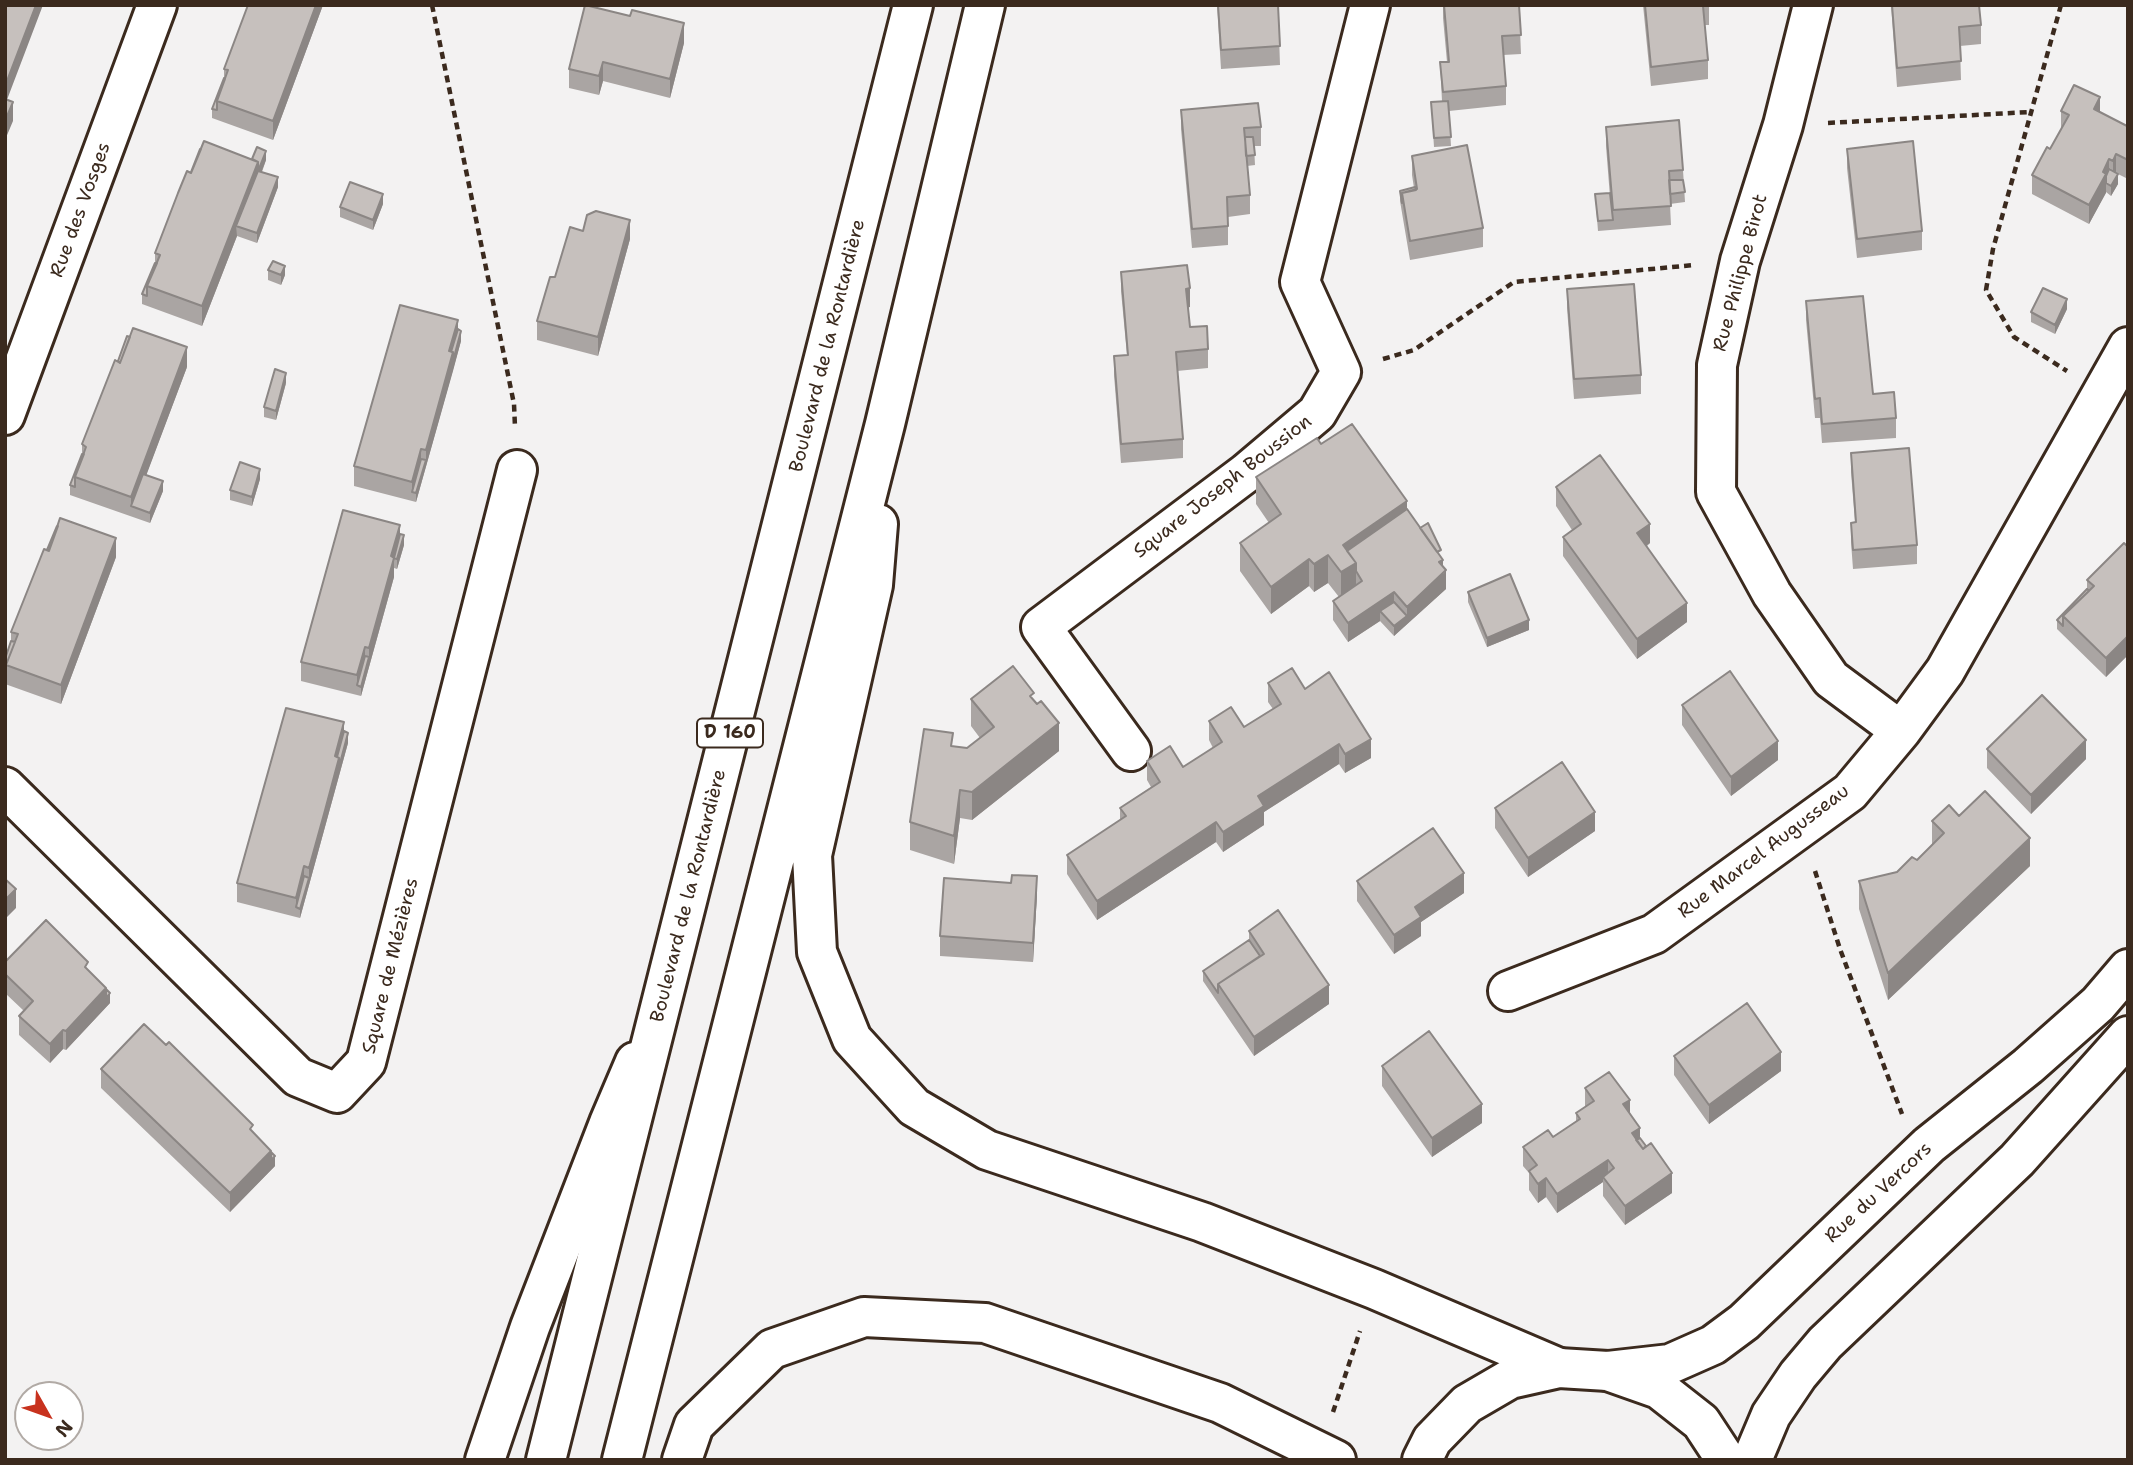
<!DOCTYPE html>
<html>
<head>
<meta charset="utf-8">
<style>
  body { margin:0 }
  #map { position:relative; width:2133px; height:1465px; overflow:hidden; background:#f3f2f2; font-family:"Shantell Sans",sans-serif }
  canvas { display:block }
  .frame { position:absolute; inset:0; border:7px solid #3b2a1e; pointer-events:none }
  .north { position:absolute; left:14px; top:1381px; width:70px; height:70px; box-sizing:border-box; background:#fff; border:2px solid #b1aaa5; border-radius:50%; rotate:130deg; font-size:19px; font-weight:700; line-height:28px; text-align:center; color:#3b2a1e }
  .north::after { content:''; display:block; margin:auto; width:24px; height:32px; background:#c8321e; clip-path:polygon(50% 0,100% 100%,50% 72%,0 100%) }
</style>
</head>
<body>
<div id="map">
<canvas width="2133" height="1465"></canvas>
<div class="frame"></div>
<div class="north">N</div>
</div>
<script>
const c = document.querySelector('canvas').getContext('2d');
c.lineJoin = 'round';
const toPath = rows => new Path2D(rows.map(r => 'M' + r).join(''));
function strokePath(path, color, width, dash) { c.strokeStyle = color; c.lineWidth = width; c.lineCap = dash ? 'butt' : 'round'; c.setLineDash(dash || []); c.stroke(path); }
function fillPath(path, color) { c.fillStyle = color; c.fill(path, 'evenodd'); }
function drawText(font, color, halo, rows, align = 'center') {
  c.font = font + ' "Shantell Sans",sans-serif'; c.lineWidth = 5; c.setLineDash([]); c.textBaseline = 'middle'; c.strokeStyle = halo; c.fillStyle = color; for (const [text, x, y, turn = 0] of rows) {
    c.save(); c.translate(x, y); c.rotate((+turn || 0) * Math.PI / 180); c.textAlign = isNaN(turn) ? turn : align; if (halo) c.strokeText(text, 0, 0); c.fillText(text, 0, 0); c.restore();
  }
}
const minor = toPath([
  [1813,5,1783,125,1740,261,1717,365,1716,492,1772,594,1831,679,1901,731],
  [1131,751,1041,627,1246,473,1317,413,1341,372,1300,282,1370,5],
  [5,787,298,1077,337,1093,366,1062,517,470],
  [1508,991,1654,934,1850,792,1901,731,1945,671,2128,347],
  [1608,1371,1670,1364,1713,1345,1744,1322,1929,1145,2028,1066,2098,1004,2128,969],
  [1752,1460,1771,1415,1798,1375,1825,1343,2017,1160,2128,1036]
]);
const tertiary = toPath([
  [5,415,157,5],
  [485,1460,530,1327,609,1123,635,1062],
  [1422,1460,1432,1440,1467,1404,1510,1379,1559,1368,1608,1371,1659,1389,1701,1422,1726,1460]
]);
const primary = toPath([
  [878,524,873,585,812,855,817,952,852,1039,914,1107,987,1150,1202,1222,1374,1289,1559,1368],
  [546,1460,913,5],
  [622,1460,885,424,985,5],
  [682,1460,694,1425,772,1349,864,1317,985,1323,1220,1403,1336,1460]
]);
strokePath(minor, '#3b2a1e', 44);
strokePath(tertiary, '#3b2a1e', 44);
strokePath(primary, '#3b2a1e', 44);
strokePath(toPath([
  [432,5,514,404,515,427],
  [2061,5,1993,249,1986,290,2014,337,2067,371],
  [1828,123,2030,112],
  [1383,359,1414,350,1514,282,1694,265],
  [1815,871,1840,949,1902,1114],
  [1333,1412,1360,1331]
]), '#3b2a1e', 4.5, [7, 5]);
strokePath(minor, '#fff', 38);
strokePath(tertiary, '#fff', 38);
strokePath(primary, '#fff', 38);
fillPath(toPath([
  [323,5,273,140,212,118,212,109,224,78,224,69],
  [1217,5,1278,5,1280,65,1221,69],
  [1443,5,1519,5,1521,54,1503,55,1506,86,1506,105,1449,111,1451,146,1434,147,1431,102,1442,101,1440,62,1447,62,1443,18],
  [1643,5,1709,5,1709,25,1705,25,1708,60,1708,79,1651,86],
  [1891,5,1979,5,1981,25,1981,44,1960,46,1961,80,1897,87],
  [630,16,684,43,670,98,603,81,599,95,569,88,569,69],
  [1181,110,1261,127,1261,146,1254,146,1255,165,1247,166,1250,195,1250,214,1228,217,1228,245,1192,248,1181,129],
  [2061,111,2127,126,2128,124,2128,179,2118,174,2118,184,2111,196,2106,192,2089,224,2032,194,2032,175,2050,149,2061,129],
  [1606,127,1683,170,1685,202,1670,204,1671,225,1598,231,1595,194,1610,197,1606,146],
  [1847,149,1922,231,1922,250,1857,258,1847,168],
  [1412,156,1483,228,1483,247,1410,260,1400,201,1400,191,1414,188,1412,175],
  [252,159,266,160,262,172,278,187,257,243,237,236,202,326,142,304,142,294,155,263,155,253,190,172],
  [383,204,373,230,340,217,340,207],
  [583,231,630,239,598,356,537,340,537,321,555,277],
  [268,270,285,275,281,285,268,280],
  [1121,272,1190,307,1188,307,1190,327,1208,349,1208,368,1177,371,1183,439,1183,458,1121,463,1114,375,1114,356,1127,355,1121,291],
  [1567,289,1641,375,1641,394,1574,399,1567,308],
  [1806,301,1873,394,1896,418,1896,438,1822,443,1820,418,1815,418,1806,320],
  [2067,309,2055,334,2031,322,2031,312],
  [458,330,461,341,416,502,354,486,354,466],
  [187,367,146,475,163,491,150,523,70,495,70,485,82,454,82,444],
  [286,383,276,420,264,417,264,407],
  [1321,444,1407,509,1441,557,1446,589,1394,636,1380,621,1348,642,1333,620,1333,601,1339,597,1328,583,1314,592,1309,586,1271,614,1240,571,1240,543,1269,523,1256,504,1256,477],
  [1851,453,1917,545,1917,564,1853,569,1851,542,1851,523,1855,522,1851,472],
  [260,479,252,506,230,500,230,490],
  [1556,487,1650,543,1647,546,1687,622,1637,659,1563,556,1563,537,1572,530,1556,506],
  [400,534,404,545,397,569,394,568,394,577,361,696,301,681,301,662],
  [2128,547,2128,655,2106,677,2057,629,2057,620,2087,589,2087,580],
  [47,550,116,557,61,704,5,684,5,659,11,641,11,632],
  [1468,592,1529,630,1487,647,1468,602],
  [1268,683,1305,689,1371,758,1345,773,1339,764,1264,812,1264,825,1223,852,1216,842,1097,920,1067,874,1067,855,1120,820,1120,808,1151,787,1147,780,1147,761,1183,767,1213,748,1209,740,1209,721,1244,727,1273,709,1268,702],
  [971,699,1034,700,1059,751,972,820,960,818,954,864,910,850,910,822,953,746,967,748,980,738,971,726],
  [1682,705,1778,760,1731,796,1682,725],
  [344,731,348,743,300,918,237,902,237,883],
  [1987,749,2086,759,2031,814,1987,768],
  [1495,808,1595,831,1528,877,1495,828],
  [1959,816,2030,866,1888,1000,1859,909,1859,881,1897,872,1917,860,1932,845,1932,821],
  [1357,881,1464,893,1421,922,1421,936,1394,954,1357,901],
  [1037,895,1033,962,940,956,940,936],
  [1249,931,1329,1004,1254,1056,1203,981,1203,971,1249,940],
  [5,962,88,971,110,1003,66,1050,63,1049,50,1063,19,1035,19,1016,24,1011,5,993],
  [166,1045,253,1132,271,1152,275,1166,230,1212,101,1088,101,1069],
  [1674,1056,1781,1071,1709,1124,1674,1075],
  [1382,1066,1482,1123,1432,1157,1382,1086],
  [1585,1088,1630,1113,1640,1138,1672,1193,1625,1225,1603,1196,1603,1182,1557,1213,1546,1197,1538,1203,1529,1190,1529,1173,1523,1166,1523,1147,1553,1137,1576,1121,1576,1113,1585,1107]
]), '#aaa5a3');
fillPath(toPath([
  [36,5,43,5,5,105,5,86],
  [316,5,323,5,273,140,273,121],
  [684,23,684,43,670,98,670,79],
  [603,62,603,81,599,95,599,76],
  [2100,97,2100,116,2094,109],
  [13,102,13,121,5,140,5,121],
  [266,151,266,160,240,228,236,226,237,236,202,326,202,306,258,162],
  [2116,154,2116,173,2113,181,2113,161],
  [2109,159,2109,178,2106,183,2106,193,2089,224,2089,205],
  [2118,174,2118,184,2111,196,2111,186],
  [278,177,278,187,257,243,257,233],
  [383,194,383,204,373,230,373,220],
  [630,220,630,239,598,356,598,337],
  [285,266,285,275,281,285,281,275],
  [1190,288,1190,307,1186,308,1186,289],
  [2067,299,2067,309,2055,334,2055,325],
  [458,320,458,339,453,357,453,371,416,502,416,493,426,460,426,450,449,351],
  [461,331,461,341,453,371,453,361],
  [187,347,187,367,134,508,131,506,131,516,131,497],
  [286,373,286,383,276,420,276,411],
  [421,449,421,468,412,492,412,482],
  [260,469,260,479,252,506,252,497],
  [163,481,163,491,150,523,150,513],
  [1407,501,1407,528,1356,564,1356,591,1341,600,1341,572,1343,545],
  [1650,524,1650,543,1637,552,1637,533],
  [400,525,400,544,394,558,394,577,369,667,369,648,391,556],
  [404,535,404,545,397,569,397,559],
  [116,538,116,557,61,704,61,685],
  [1328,555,1328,583,1314,592,1314,564],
  [1309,559,1309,586,1271,614,1271,587],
  [1443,560,1443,574,1446,570,1446,589,1394,636,1394,626,1407,616,1407,607,1439,562],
  [1394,592,1394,612,1380,611,1380,621,1348,642,1348,623],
  [1687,603,1687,622,1637,659,1637,639],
  [1529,620,1529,630,1487,647,1487,638],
  [2128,636,2128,655,2106,677,2106,658],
  [365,647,365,666,357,685,357,675],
  [369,657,369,667,361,696,361,687],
  [344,722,344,741,348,733,348,743,300,918,300,909,309,878,309,868,335,756],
  [1059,723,1059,751,972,820,972,792],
  [1371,739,1371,758,1345,773,1345,754],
  [2086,740,2086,759,2031,814,2031,795],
  [1778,741,1778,760,1731,796,1731,777],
  [1339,744,1339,764,1264,812,1264,825,1223,852,1223,832,1258,796],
  [960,790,960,818,954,864,954,836],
  [1595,812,1595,831,1528,877,1528,858],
  [1216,822,1216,842,1097,920,1097,901],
  [2030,838,2030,866,1888,1000,1888,973],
  [304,866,304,886,296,907,296,898],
  [1464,873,1464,893,1421,922,1421,936,1394,954,1394,935,1415,907],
  [1037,876,1037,895,1033,962,1033,943],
  [16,889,16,908,5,919,5,900],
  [1329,985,1329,1004,1254,1056,1254,1037],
  [106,988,106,998,110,993,110,1003,66,1050,66,1031],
  [63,1030,63,1049,50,1063,50,1044],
  [1781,1052,1781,1071,1709,1124,1709,1105],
  [1630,1100,1630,1119,1623,1104],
  [1482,1104,1482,1123,1432,1157,1432,1138],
  [1640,1128,1640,1147,1632,1133],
  [271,1151,271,1160,275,1156,275,1166,230,1212,230,1193],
  [1608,1160,1608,1179,1603,1177,1603,1182,1557,1213,1557,1194],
  [1672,1173,1672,1193,1625,1225,1625,1206],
  [1546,1178,1546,1197,1538,1203,1538,1184]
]), '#8b8684');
const building = toPath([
  [5,5,36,5,5,86,5,5],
  [248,5,316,5,273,121,217,101,228,70,224,69,248,5],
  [585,5,630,16,632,10,684,23,670,79,603,62,599,76,569,69,585,5],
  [1218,5,1278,5,1280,46,1221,50,1218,5],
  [1444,5,1519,5,1521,35,1502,36,1506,86,1443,92,1440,62,1449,62,1444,5],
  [1645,5,1709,5,1703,6,1708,60,1651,67,1645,5],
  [1892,5,1979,5,1981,25,1959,27,1961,61,1897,68,1892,5],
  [224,78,225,79,217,101,217,110,212,109,224,78],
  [2074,85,2100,97,2094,109,2127,126,2128,124,2128,160,2116,154,2113,161,2109,159,2103,172,2106,174,2089,205,2032,175,2047,147,2050,149,2069,115,2061,111,2074,85],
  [5,99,13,102,5,121,5,99],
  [1448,101,1451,137,1434,138,1431,102,1448,101],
  [1258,103,1261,127,1244,128,1250,195,1227,197,1228,226,1192,229,1181,110,1258,103],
  [1679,120,1683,170,1669,171,1671,206,1613,210,1606,127,1679,120],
  [1245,137,1253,137,1255,155,1246,156,1245,137],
  [204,141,258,162,202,306,147,286,160,255,155,253,178,193,187,171,191,173,204,141],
  [1913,141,1922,231,1857,239,1847,149,1913,141],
  [1467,145,1483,228,1410,241,1402,193,1417,189,1412,156,1467,145],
  [257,147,266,151,258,171,258,162,252,159,257,147],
  [200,149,201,149,191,173,191,172,200,149],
  [2109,169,2118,174,2111,186,2106,183,2106,176,2109,169],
  [258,171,278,177,257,233,236,226,258,171],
  [1669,180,1683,180,1685,192,1670,194,1669,180],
  [350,182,383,194,373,220,340,207,350,182],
  [1415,187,1416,190,1402,193,1402,203,1400,191,1415,187],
  [1610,193,1613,220,1598,221,1595,194,1610,193],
  [596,211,630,220,598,337,537,321,550,277,555,277,570,227,583,231,587,215,596,211],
  [273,261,285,266,281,275,268,270,273,261],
  [155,263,157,263,147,286,147,296,142,294,155,263],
  [1187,265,1190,288,1186,289,1190,327,1207,326,1208,349,1176,352,1183,439,1121,444,1114,356,1128,355,1121,272,1187,265],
  [1634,284,1641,375,1574,379,1567,289,1634,284],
  [2043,288,2067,299,2055,325,2031,312,2043,288],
  [1863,296,1873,394,1894,392,1896,418,1822,424,1820,398,1815,399,1806,301,1863,296],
  [400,305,458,320,449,351,453,352,426,450,421,449,412,482,354,466,400,305],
  [133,328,187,347,131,497,75,477,86,447,82,444,115,360,120,363,133,328],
  [458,329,461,331,453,361,453,352,451,352,458,329],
  [127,336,130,337,120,363,118,361,127,336],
  [275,369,286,373,276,411,264,407,275,369],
  [1352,424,1407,501,1343,545,1356,563,1341,572,1328,555,1314,564,1309,559,1271,587,1240,543,1281,514,1256,477,1317,438,1321,444,1352,424],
  [1909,448,1917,545,1853,550,1851,523,1856,522,1851,453,1909,448],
  [82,454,84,454,75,477,75,487,70,485,82,454],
  [1600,455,1650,524,1637,533,1687,603,1637,639,1563,537,1581,524,1556,487,1600,455],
  [421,459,426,460,416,493,412,492,421,459],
  [240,462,260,469,252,497,230,490,240,462],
  [143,474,163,481,150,513,131,506,143,474],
  [1407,509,1443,560,1439,562,1446,570,1407,607,1394,592,1348,623,1333,601,1362,581,1356,571,1356,563,1347,551,1407,509],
  [343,510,400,525,391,556,394,558,369,648,365,647,357,675,301,662,343,510],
  [60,518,116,538,61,685,6,665,18,634,11,632,44,549,49,551,60,518],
  [1428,523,1441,550,1437,552,1420,528,1428,523],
  [58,526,49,551,47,550,57,526,58,526],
  [400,534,404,535,397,559,394,558,400,534],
  [2124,543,2128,547,2128,636,2106,658,2063,616,2094,586,2087,580,2124,543],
  [1510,574,1529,620,1487,638,1468,592,1510,574],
  [2087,589,2089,591,2063,616,2063,626,2057,620,2087,589],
  [1394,602,1407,616,1394,626,1380,611,1394,602],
  [11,641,15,642,6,665,6,675,5,659,11,641],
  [365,656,369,657,361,687,357,685,365,656],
  [1013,666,1034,693,1030,696,1037,704,1041,701,1059,723,972,792,960,790,954,836,910,822,924,729,953,733,951,746,967,748,994,727,971,699,1013,666],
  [1292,668,1305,689,1329,672,1371,739,1345,754,1339,744,1258,796,1264,806,1223,832,1216,822,1097,901,1067,855,1126,816,1120,808,1160,782,1147,761,1170,746,1183,767,1222,742,1209,721,1231,707,1244,727,1281,704,1268,683,1292,668],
  [1730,671,1778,741,1731,777,1682,705,1730,671],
  [2042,695,2086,740,2031,795,1987,749,2042,695],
  [286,708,344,722,335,756,339,758,324,814,309,868,304,866,296,898,237,883,286,708],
  [344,731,348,733,339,767,339,758,337,757,344,731],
  [1562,762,1595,812,1528,858,1495,808,1562,762],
  [1985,791,2030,838,1888,973,1859,881,1897,872,1912,857,1917,860,1944,833,1932,821,1949,805,1959,816,1985,791],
  [1433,828,1464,873,1415,907,1421,917,1394,935,1357,881,1433,828],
  [1012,875,1037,876,1033,943,940,936,944,878,1011,883,1012,875],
  [304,876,309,878,300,909,296,907,304,876],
  [5,879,16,889,5,900,5,879],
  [1278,910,1329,985,1254,1037,1218,984,1264,954,1249,931,1278,910],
  [46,920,88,962,85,967,106,988,66,1031,63,1030,50,1044,19,1016,33,1001,5,974,5,962,46,920],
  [1249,940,1260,956,1218,984,1218,993,1203,971,1249,940],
  [106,989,110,993,106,998,106,989],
  [1747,1003,1781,1052,1709,1105,1674,1056,1747,1003],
  [144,1024,166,1045,169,1042,253,1125,250,1129,271,1151,230,1193,101,1069,144,1024],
  [1429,1031,1482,1104,1432,1138,1382,1066,1429,1031],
  [1609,1072,1630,1100,1623,1104,1640,1128,1632,1133,1643,1149,1651,1143,1672,1173,1625,1206,1603,1177,1614,1168,1608,1160,1557,1194,1546,1178,1538,1184,1529,1171,1537,1165,1523,1147,1548,1130,1553,1137,1580,1119,1576,1113,1594,1101,1585,1088,1609,1072],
  [1640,1138,1646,1146,1643,1149,1636,1140,1640,1138],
  [271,1152,275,1156,271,1160,271,1152]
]);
fillPath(building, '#c6c0bd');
strokePath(building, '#8b8684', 2);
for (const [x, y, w] of [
  [730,733,66]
]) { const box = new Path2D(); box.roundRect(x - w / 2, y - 14.5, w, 29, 5); c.fillStyle = '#fff'; c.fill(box); strokePath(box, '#3b2a1e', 2); }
drawText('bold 18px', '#3b2a1e', null, [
  ["D 160",730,733]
]);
drawText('19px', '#3b2a1e', '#fff', [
  ["Rue des Vosges",81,210,-70],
  ["Rue Philippe Birot",1741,273,-75],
  ["Boulevard de la Rontardière",828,346,-76],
  ["Square Joseph Boussion",1223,487,-38],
  ["Rue Marcel Augusseau",1764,852,-37],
  ["Boulevard de la Rontardière",689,896,-76],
  ["Square de Mézières",391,966,-76],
  ["Rue du Vercors",1879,1193,-43]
]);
</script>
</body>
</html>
